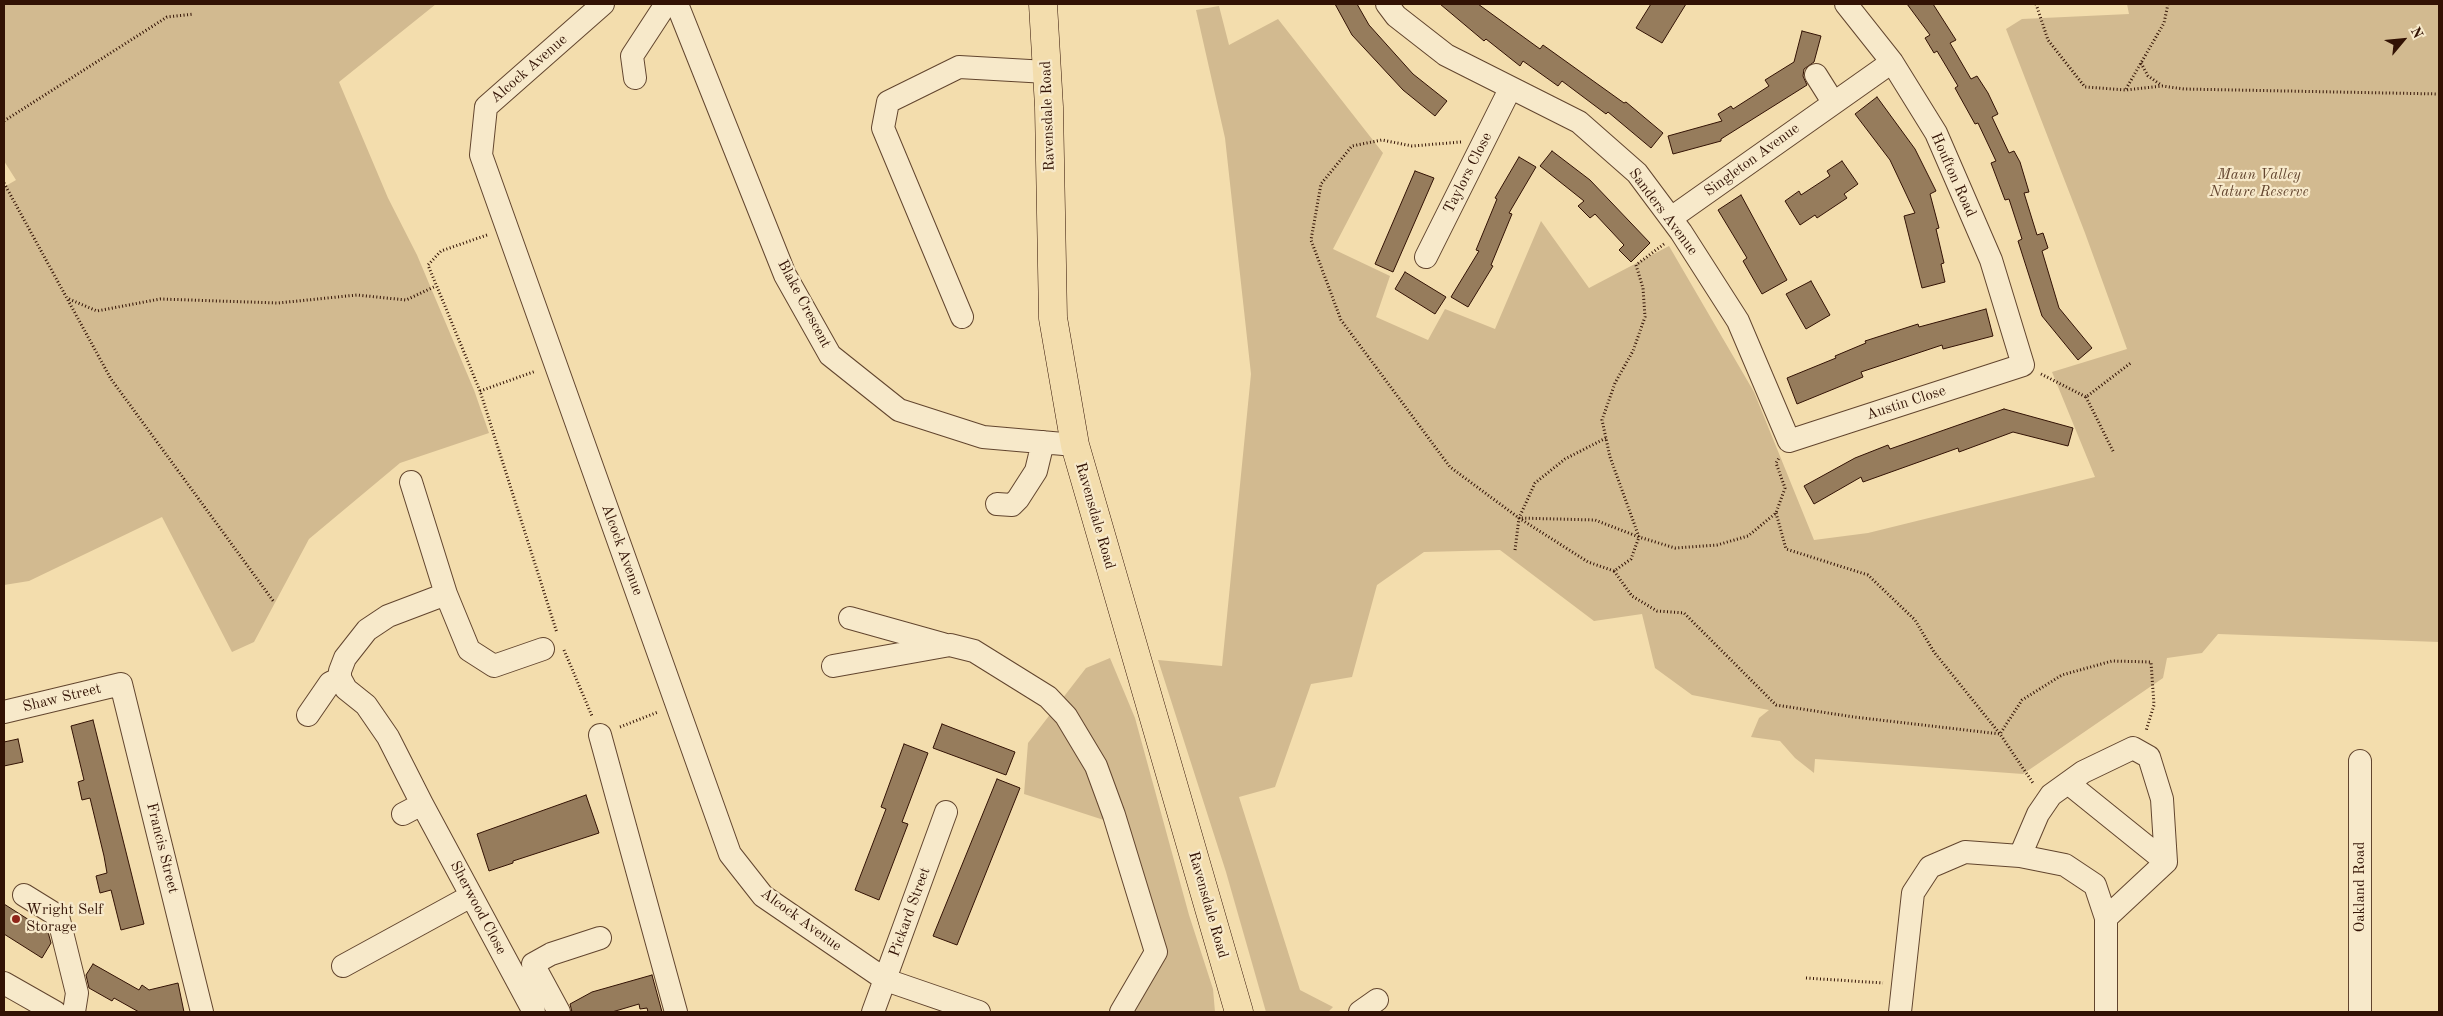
<!DOCTYPE html>
<html>
<head>
<meta charset="utf-8">
<style>
  body { margin:0 }
  #map { position:relative; width:2443px; height:1016px; overflow:hidden; background:#f3ddad; font-family:"Old Standard TT",serif }
  canvas { display:block }
  .frame { position:absolute; inset:0; border:5px solid #321204; pointer-events:none }
  .north { position:absolute; left:2378px; top:15px; width:50px; height:50px; -webkit-text-stroke:4px #f7e9ca; paint-order:stroke; rotate:62deg; font-size:14px; font-weight:700; line-height:20px; text-align:center; color:#321204 }
  .north::after { content:''; display:block; margin:auto; width:18px; height:22px; background:#321204; clip-path:polygon(50% 0,100% 100%,50% 72%,0 100%) }
</style>
</head>
<body>
<div id="map">
<canvas width="2443" height="1016"></canvas>
<div class="frame"></div>
<div class="north">N</div>
</div>
<script>
const c = document.querySelector('canvas').getContext('2d');
c.lineJoin = 'round';
function fillPath(path, color) { c.fillStyle = color; c.fill(path, 'evenodd'); }
const toPath = rows => new Path2D(rows.map(r => 'M' + r).join(''));
function strokePath(path, color, width, dash) { c.strokeStyle = color; c.lineWidth = width; c.lineCap = dash ? 'butt' : 'round'; c.setLineDash(dash || []); c.stroke(path); }
function drawText(font, color, halo, rows, align = 'center') {
  c.font = font + ' "Old Standard TT",serif'; c.lineWidth = 4.5; c.setLineDash([]); c.textBaseline = 'middle'; c.strokeStyle = halo; c.fillStyle = color; for (const [text, x, y, turn = 0] of rows) {
    c.save(); c.translate(x, y); c.rotate((+turn || 0) * Math.PI / 180); c.textAlign = isNaN(turn) ? turn : align; if (halo) c.strokeText(text, 0, 0); c.fillText(text, 0, 0); c.restore();
  }
}
fillPath(toPath([
  [4,4,436,4,339,82,388,198,417,255,474,390,489,433,400,463,309,539,254,642,232,652,162,517,29,581,4,585,4,187,16,180,4,161],
  [2127,4,2439,4,2439,642,2218,634,2202,653,2167,658,2163,678,2023,774,1815,759,1814,773,1795,758,1780,741,1751,737,1759,718,1769,710,1692,695,1655,668,1642,614,1594,621,1500,550,1424,552,1377,585,1352,677,1311,684,1275,787,1239,797,1300,990,1333,1007,1328,1012,1266,1012,1226,872,1158,660,1222,666,1251,374,1225,138,1196,10,1219,6,1229,45,1278,19,1383,153,1333,249,1390,276,1376,317,1428,340,1445,309,1495,329,1541,221,1589,288,1669,246,1754,392,1814,540,1868,533,2095,477,2052,372,2127,349,2085,233,2006,29,2022,19,2129,14],
  [1110,658,1135,718,1189,915,1213,989,1215,1012,1123,1012,1163,958,1116,824,1024,794,1028,743,1086,668]
]), '#d2ba90');
const building = toPath([
  [1335,4,1357,4,1369,25,1413,74,1447,101,1435,116,1403,90,1352,35,1335,4],
  [1440,4,1478,4,1540,49,1543,45,1624,103,1626,102,1663,133,1651,148,1608,112,1606,114,1562,81,1558,86,1523,61,1520,66,1486,39,1484,41,1440,4],
  [1651,4,1686,4,1662,43,1636,28,1651,4],
  [1907,4,1933,4,1956,40,1950,43,1971,79,1977,76,1988,93,1998,114,1992,117,2009,153,2014,151,2020,162,2029,192,2024,193,2037,235,2043,233,2048,248,2042,251,2059,308,2092,348,2078,360,2042,316,2018,241,2022,239,2009,199,2005,200,1991,163,1996,161,1978,123,1975,124,1955,88,1958,86,1937,51,1934,53,1925,38,1930,35,1907,4],
  [1802,31,1821,36,1814,62,1804,69,1803,76,1807,85,1721,139,1721,141,1673,154,1668,136,1722,121,1718,114,1731,106,1733,109,1769,86,1765,80,1794,62,1802,31],
  [1877,97,1915,149,1936,191,1930,194,1939,228,1936,229,1944,263,1941,264,1945,282,1922,288,1904,216,1915,213,1890,160,1855,114,1877,97],
  [1552,151,1590,180,1650,243,1631,262,1619,250,1624,245,1595,214,1590,218,1578,206,1584,201,1540,166,1552,151],
  [1519,157,1536,167,1509,213,1512,214,1491,265,1493,266,1468,307,1451,297,1479,251,1476,250,1497,199,1495,198,1519,157],
  [1842,161,1858,184,1844,194,1847,198,1817,218,1815,215,1800,225,1785,201,1799,191,1801,195,1830,176,1827,171,1842,161],
  [1415,171,1434,178,1393,272,1375,264,1415,171],
  [1741,195,1787,280,1762,294,1743,261,1747,258,1718,210,1741,195],
  [1405,272,1446,297,1435,314,1395,289,1405,272],
  [1811,281,1830,315,1806,329,1786,294,1811,281],
  [1986,309,1993,336,1943,349,1942,345,1861,372,1863,377,1797,404,1787,378,1836,358,1835,356,1866,343,1865,341,1918,324,1919,327,1986,309],
  [2004,409,2073,428,2068,446,2013,432,1959,452,1958,448,1863,482,1861,477,1814,504,1804,486,1855,458,1888,445,1890,449,2004,409],
  [93,720,144,924,121,930,111,890,100,893,96,876,107,873,104,856,90,798,82,800,78,782,84,780,71,726,93,720],
  [942,724,1015,752,1006,775,933,748,942,724],
  [18,739,23,762,4,766,4,742,18,739],
  [904,744,928,753,902,822,908,824,879,900,855,890,886,809,881,807,904,744],
  [997,779,1020,788,957,945,933,936,997,779],
  [586,795,599,833,513,861,513,863,489,871,477,834,586,795],
  [4,904,48,932,51,943,42,958,4,934,4,904],
  [93,964,139,990,142,985,149,990,178,983,184,1012,139,1012,114,998,112,1001,89,988,86,975,93,964],
  [652,975,662,1012,648,1012,647,1008,640,1009,639,1004,612,1012,572,1012,570,1004,592,992,652,975]
]);
fillPath(building, '#967c5c');
strokePath(building, '#321204', 1);
const minor = toPath([
  [603,4,486,107,481,155,730,854,763,896,886,980,979,1012],
  [677,4,785,275,830,355,899,410,983,437,1075,445],
  [1387,4,1396,16,1446,55,1579,122,1637,173,1681,232,1738,321,1789,441,2023,365,1991,260,1936,133,1892,62,1846,4],
  [1816,75,1833,102],
  [635,78,632,56,666,4],
  [1671,218,1892,62],
  [1426,257,1510,89],
  [962,317,883,128,888,102,959,67,1047,72],
  [411,482,446,594,469,650,494,666,543,649],
  [997,504,1012,505,1018,499,1036,471,1043,442],
  [850,618,943,644],
  [833,666,950,645,974,651,1048,697,1066,716,1096,766,1114,815,1156,952,1121,1012],
  [4,712,121,684,202,1012],
  [308,715,330,683,340,678],
  [600,735,676,1012],
  [2360,761,2360,1012],
  [2068,783,2166,862],
  [422,804,388,737,366,705,346,689,340,678,340,671,345,658,367,630,388,616,446,594],
  [403,814,422,804,534,1012],
  [2020,856,2038,814,2051,795,2083,772,2133,748,2149,757,2162,799,2166,862,2106,918],
  [24,895,58,916,77,993,74,1012],
  [343,966,471,896],
  [4,983,55,1012],
  [559,1012,533,964,551,954,600,938],
  [873,1012,946,812],
  [1360,1012,1377,1000],
  [1900,1012,1913,893,1930,867,1965,852,2020,856,2065,865,2095,885,2106,918,2106,1012]
]);
const major = toPath([
  [1043,4,1049,107,1053,318,1075,445,1239,1012]
]);
strokePath(minor, '#62452e', 24);
strokePath(major, '#321204', 29);
strokePath(toPath([
  [2036,4,2048,40,2085,87,2126,90,2162,86,2184,89,2439,94],
  [2141,63,2148,76,2161,85],
  [2126,89,2164,23,2168,4],
  [4,121,167,17,194,14],
  [1461,142,1412,146,1382,140,1352,146,1321,184,1311,240,1341,320,1450,467,1519,518,1588,562,1614,571,1631,559,1639,537,1595,520,1519,518],
  [4,183,111,379,274,602],
  [487,235,441,251,428,265,480,391,557,633],
  [1664,244,1636,265,1643,288,1645,317,1633,351,1615,383,1602,420,1610,457,1639,537,1675,548,1717,545,1748,536,1776,513,1785,488,1776,463,1779,458],
  [69,299,97,311,160,299,278,303,357,295,406,300,436,286],
  [2041,374,2086,397,2132,362],
  [480,391,536,371],
  [2086,397,2114,453],
  [1776,513,1786,549,1868,575,1915,620,1934,652,2000,734,2033,783],
  [1515,550,1519,518,1535,483,1565,459,1606,438],
  [1614,571,1632,596,1657,611,1684,613,1776,705,1854,717,2000,734,2022,700,2062,675,2112,661,2151,662,2154,705,2146,731],
  [564,650,592,716],
  [620,727,658,712],
  [1806,978,1883,983]
]), '#321204', 3, [1, 2.5]);
strokePath(minor, '#f7e9ca', 22);
strokePath(major, '#f3ddad', 28);
for (const [x, y, r, color] of [
  [16,919,5,"#8f2418"]
]) { const dot = new Path2D(); dot.arc(x, y, r, 0, 2 * Math.PI); c.fillStyle = color; c.fill(dot); strokePath(dot, '#f7e9ca', 2); }
drawText('15px', '#321204', '#f7e9ca', [
  ["Alcock Avenue",529,69,-41],
  ["Ravensdale Road",1048,116,-92],
  ["Singleton Avenue",1752,160,-36],
  ["Taylors Close",1468,173,-63],
  ["Houfton Road",1953,175,66],
  ["Sanders Avenue",1663,212,53],
  ["Blake Crescent",804,304,62],
  ["Austin Close",1906,403,-18],
  ["Ravensdale Road",1095,516,74],
  ["Alcock Avenue",622,550,70],
  ["Shaw Street",62,698,-14],
  ["Francis Street",162,848,76],
  ["Oakland Road",2360,887,-90],
  ["Ravensdale Road",1208,905,74],
  ["Sherwood Close",478,908,62],
  ["Pickard Street",910,912,-70],
  ["Alcock Avenue",801,920,36]
]);
drawText('italic 15px', '#62442e', '#f7e9ca', [
  ["Maun Valley",2259,175],
  ["Nature Reserve",2259,192]
]);
drawText('15px', '#321204', '#f7e9ca', [
  ["Wright Self",26,910],
  ["Storage",26,927]
], 'left');
</script>
</body>
</html>
